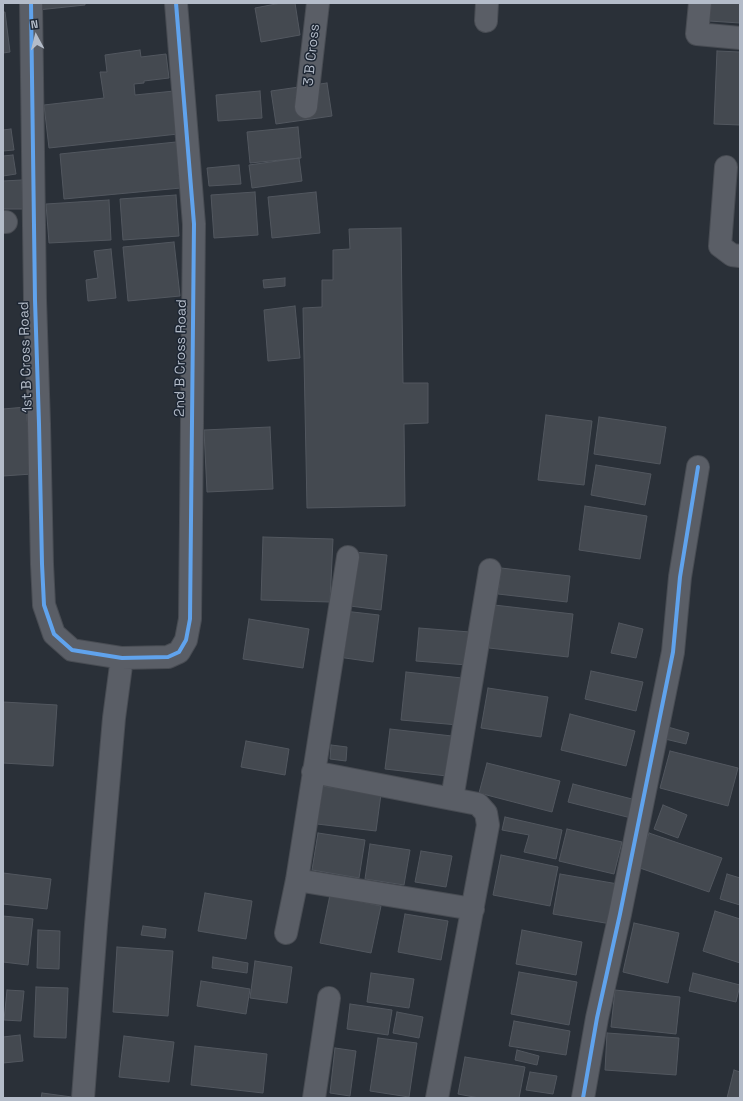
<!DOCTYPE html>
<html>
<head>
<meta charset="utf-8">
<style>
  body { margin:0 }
  #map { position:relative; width:743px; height:1101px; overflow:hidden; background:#2a3038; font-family:"Space Grotesk",sans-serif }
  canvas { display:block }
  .frame { position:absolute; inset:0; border:4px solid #b4bcc9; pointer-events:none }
  .north { position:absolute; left:16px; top:16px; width:40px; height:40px; -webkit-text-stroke:3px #1d2633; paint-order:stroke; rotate:353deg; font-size:11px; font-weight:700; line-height:16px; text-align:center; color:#b4bcc9 }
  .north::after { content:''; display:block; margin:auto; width:14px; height:18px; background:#b4bcc9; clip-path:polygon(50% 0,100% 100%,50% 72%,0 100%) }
</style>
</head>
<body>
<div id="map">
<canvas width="743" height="1101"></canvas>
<div class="frame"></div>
<div class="north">N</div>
</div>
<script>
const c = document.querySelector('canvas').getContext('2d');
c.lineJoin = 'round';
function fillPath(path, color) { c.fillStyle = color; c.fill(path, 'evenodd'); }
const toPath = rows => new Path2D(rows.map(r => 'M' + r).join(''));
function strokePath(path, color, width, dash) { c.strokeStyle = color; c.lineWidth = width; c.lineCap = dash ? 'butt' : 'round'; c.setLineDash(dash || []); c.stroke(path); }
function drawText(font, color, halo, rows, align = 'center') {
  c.font = font + ' "Space Grotesk",sans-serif'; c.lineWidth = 3; c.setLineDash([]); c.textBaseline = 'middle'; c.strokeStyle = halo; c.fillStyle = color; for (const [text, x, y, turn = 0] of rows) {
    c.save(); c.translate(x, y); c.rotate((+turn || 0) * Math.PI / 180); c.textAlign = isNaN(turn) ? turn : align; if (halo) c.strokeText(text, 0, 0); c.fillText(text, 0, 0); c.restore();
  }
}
const building = toPath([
  [38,3,85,3,85,5,38,10,38,3],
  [281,3,295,3,300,35,261,42,255,8,281,3],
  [711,3,740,3,740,23,709,21,711,3],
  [3,12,5,12,10,52,3,53,3,12],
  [140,50,141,57,166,54,169,78,144,81,144,83,134,84,135,95,174,91,178,134,49,148,44,105,104,98,100,72,107,72,105,55,140,50],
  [717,51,740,52,740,125,714,124,717,51],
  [327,83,332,116,276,124,271,91,327,83],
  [260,91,262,118,218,121,216,95,260,91],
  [298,127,301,158,250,163,247,132,298,127],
  [11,129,14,150,3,151,3,130,11,129],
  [176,142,181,188,64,199,60,154,176,142],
  [13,155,16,174,3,176,3,156,13,155],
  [299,158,302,181,252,188,249,165,299,158],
  [239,165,241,184,209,186,207,168,239,165],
  [22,180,23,209,3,209,3,181,22,180],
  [255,192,258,235,214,238,211,195,255,192],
  [316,192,320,233,272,238,268,197,316,192],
  [176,195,179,236,123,240,120,199,176,195],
  [109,200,111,240,49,243,46,204,109,200],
  [401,228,403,383,428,383,428,423,404,424,405,506,307,508,303,308,322,307,322,280,333,280,333,250,350,249,349,229,401,228],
  [174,242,180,296,128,301,123,247,174,242],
  [111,249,116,298,88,301,86,280,98,278,94,251,111,249],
  [285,278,285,286,264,288,263,280,285,278],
  [295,306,300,358,268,361,264,310,295,306],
  [26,407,32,474,3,476,3,409,26,407],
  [546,415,592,421,584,485,538,480,546,415],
  [599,417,666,427,660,464,594,454,599,417],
  [270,427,273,489,207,492,204,430,270,427],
  [596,465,651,474,645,505,591,495,596,465],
  [585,506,647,516,640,559,579,550,585,506],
  [263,537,333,539,330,602,261,600,263,537],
  [354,552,387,555,381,610,350,606,354,552],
  [501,568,570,576,567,602,498,594,501,568],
  [494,605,573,614,568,657,489,648,494,605],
  [344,611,379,615,373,662,338,657,344,611],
  [249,619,309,629,303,668,243,659,249,619],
  [619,623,643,629,636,658,611,653,619,623],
  [419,628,470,632,467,665,416,661,419,628],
  [591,671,643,682,636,711,585,699,591,671],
  [406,672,462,678,458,725,401,720,406,672],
  [488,688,548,697,541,737,481,728,488,688],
  [3,702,57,705,53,766,3,763,3,702],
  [570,714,635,731,626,766,561,750,570,714],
  [668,727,689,733,686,744,665,739,668,727],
  [390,729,452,736,447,776,385,769,390,729],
  [246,741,289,749,285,775,241,767,246,741],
  [331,745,347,747,346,761,330,759,331,745],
  [670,751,738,768,728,806,660,788,670,751],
  [487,763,560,781,552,812,479,793,487,763],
  [573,784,636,800,631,818,568,802,573,784],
  [322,786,381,794,376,831,317,824,322,786],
  [663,805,687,815,678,838,654,829,663,805],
  [505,817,562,830,556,859,524,852,529,835,502,830,505,817],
  [567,829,622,842,614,874,559,861,567,829],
  [318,833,365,840,359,878,312,870,318,833],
  [649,833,722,858,709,892,637,867,649,833],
  [370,844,410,850,404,885,365,879,370,844],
  [421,851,452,856,446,887,415,882,421,851],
  [501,855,558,867,550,906,493,895,501,855],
  [3,873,51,879,47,909,3,904,3,873],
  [560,874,618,884,611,924,553,914,560,874],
  [727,874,740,878,740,905,720,899,727,874],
  [205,893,252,901,246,939,198,931,205,893],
  [330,895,381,906,371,953,320,943,330,895],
  [715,911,740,919,740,963,703,951,715,911],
  [405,914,448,921,441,960,398,952,405,914],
  [3,916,33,919,28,965,3,962,3,916],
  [634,923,679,933,668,983,623,972,634,923],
  [143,926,166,929,165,938,141,935,143,926],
  [38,930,60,931,59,969,37,968,38,930],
  [522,930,582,942,576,975,516,964,522,930],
  [117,947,173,951,168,1016,113,1012,117,947],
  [213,957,248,963,247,973,212,968,213,957],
  [255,961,292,967,287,1003,250,998,255,961],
  [519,972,577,982,569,1025,511,1014,519,972],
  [371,973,414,979,409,1008,367,1002,371,973],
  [693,973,740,985,736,1002,689,991,693,973],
  [201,981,250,989,246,1014,197,1006,201,981],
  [36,987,68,988,66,1038,34,1037,36,987],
  [7,990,24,991,21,1021,4,1020,7,990],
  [615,990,680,997,676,1034,611,1027,615,990],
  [350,1004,392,1010,388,1035,347,1029,350,1004],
  [397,1012,423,1017,419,1038,393,1033,397,1012],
  [514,1021,570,1031,566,1055,509,1046,514,1021],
  [607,1033,679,1038,676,1075,605,1070,607,1033],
  [20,1035,23,1061,3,1063,3,1037,20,1035],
  [124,1036,174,1042,169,1082,119,1077,124,1036],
  [378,1038,417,1043,409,1097,370,1091,378,1038],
  [195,1046,267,1054,263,1093,191,1085,195,1046],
  [335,1048,356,1051,350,1096,330,1093,335,1048],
  [517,1050,539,1056,537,1065,515,1060,517,1050],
  [465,1057,525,1067,519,1098,479,1098,458,1094,465,1057],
  [734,1070,740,1072,740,1098,727,1098,734,1070],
  [530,1072,557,1076,553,1094,526,1090,530,1072],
  [42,1093,72,1097,72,1098,41,1098,42,1093]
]);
fillPath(building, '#444950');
strokePath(building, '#52575f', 1);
const street = toPath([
  [31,3,35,300,39,424,42,564,44,605,54,634,72,650,122,658,168,657,179,652,186,640,190,619,194,224,176,3],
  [700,3,697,34,740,38],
  [486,21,487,3],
  [306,107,318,3],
  [726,167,720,246,732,255,740,256],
  [3,222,6,222],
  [313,772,478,804,486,813,488,825,437,1098],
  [452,799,490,570],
  [297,880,473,909],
  [286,933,297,880,348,557],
  [83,1098,96,925,114,718,122,658],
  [314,1098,329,998],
  [583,1098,597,1018,620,914,673,652,680,577,698,467]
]);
strokePath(street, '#484c53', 24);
strokePath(street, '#5a5e66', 22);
strokePath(toPath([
  [31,3,35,300,39,424,42,564,44,605,54,634,72,650,122,658,168,657,179,652,186,640,190,619,194,224,176,3],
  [583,1098,597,1018,620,914,673,652,680,577,698,467]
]), '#60a3ed', 4);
drawText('14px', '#b4bcc9', '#1d2633', [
  ["3 B Cross",312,55,-84],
  ["1st B Cross Road",26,357,-92],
  ["2nd B Cross Road",181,358,-89]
]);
</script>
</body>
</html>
